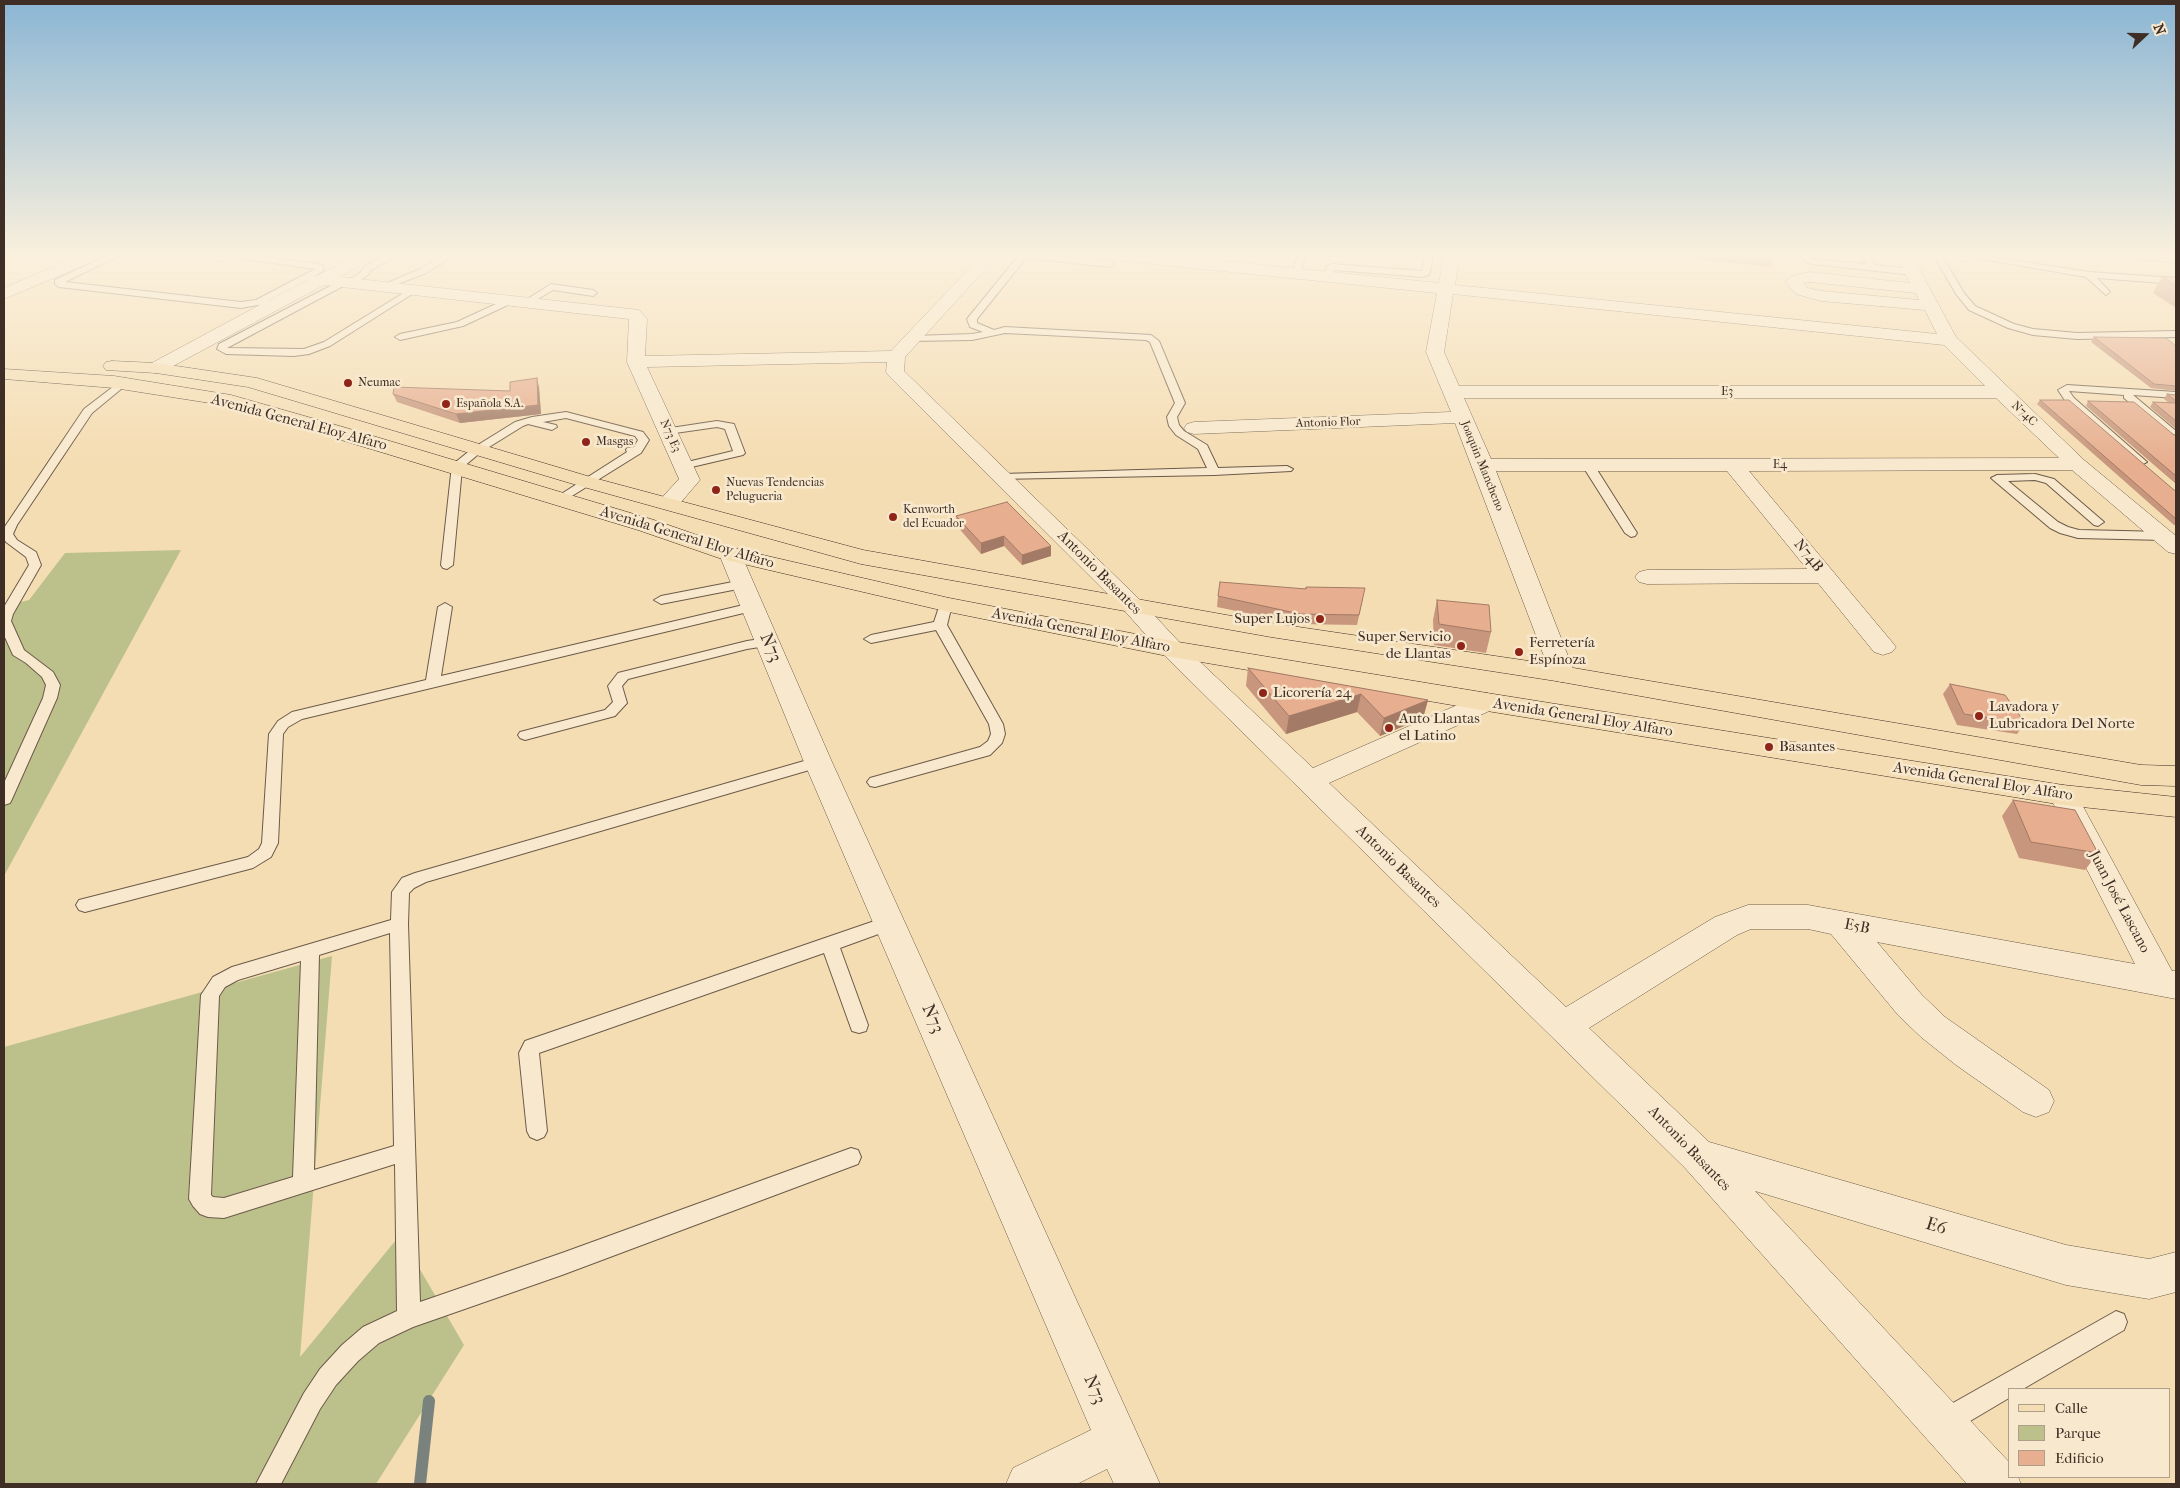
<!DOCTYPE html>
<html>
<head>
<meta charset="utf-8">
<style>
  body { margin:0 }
  #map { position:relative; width:2180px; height:1488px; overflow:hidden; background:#f5ddb3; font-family:"IM FELL French Canon",serif }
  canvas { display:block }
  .frame { position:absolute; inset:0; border:5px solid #3e2e26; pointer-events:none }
  .legend { position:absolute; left:2008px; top:1388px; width:162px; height:90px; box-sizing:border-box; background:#f8e9ce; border:1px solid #ae9e8b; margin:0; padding:6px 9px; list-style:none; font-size:15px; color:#3e2e26 }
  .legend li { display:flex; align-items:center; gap:10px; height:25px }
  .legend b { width:25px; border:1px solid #ae9e8b }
  .north { position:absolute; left:2120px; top:10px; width:50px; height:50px; -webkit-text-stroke:4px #f8e9ce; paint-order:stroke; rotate:69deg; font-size:14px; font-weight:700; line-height:20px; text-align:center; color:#3e2e26 }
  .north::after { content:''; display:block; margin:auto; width:18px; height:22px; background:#3e2e26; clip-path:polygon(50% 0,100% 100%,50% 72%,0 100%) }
</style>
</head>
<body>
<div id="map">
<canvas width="2180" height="1488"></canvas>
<div class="frame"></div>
<ul class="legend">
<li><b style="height:6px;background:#f5ddb3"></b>Calle</li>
<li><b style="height:14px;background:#bcc18c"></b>Parque</li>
<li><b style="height:14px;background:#e7af90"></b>Edificio</li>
</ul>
<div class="north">N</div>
</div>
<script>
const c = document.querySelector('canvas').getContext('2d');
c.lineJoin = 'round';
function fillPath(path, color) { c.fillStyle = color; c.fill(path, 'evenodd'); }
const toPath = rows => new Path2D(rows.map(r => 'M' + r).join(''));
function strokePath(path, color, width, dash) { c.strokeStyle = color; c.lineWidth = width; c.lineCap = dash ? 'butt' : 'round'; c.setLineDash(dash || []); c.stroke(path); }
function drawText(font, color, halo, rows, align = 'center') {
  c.font = font + ' "IM FELL French Canon",serif'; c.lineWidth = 5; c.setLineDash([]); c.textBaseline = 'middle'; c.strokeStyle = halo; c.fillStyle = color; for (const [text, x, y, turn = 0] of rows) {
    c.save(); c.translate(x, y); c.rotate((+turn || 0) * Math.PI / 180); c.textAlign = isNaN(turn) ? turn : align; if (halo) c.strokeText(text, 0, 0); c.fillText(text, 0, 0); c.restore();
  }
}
fillPath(toPath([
  [181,550,4,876,4,606,29,600,65,553],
  [332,956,300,1357,400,1235,464,1345,376,1484,4,1484,4,1047]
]), '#bcc18c');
strokePath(toPath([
  [420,1484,429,1401]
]), '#79827d', 12);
const service = toPath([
  [111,254,123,254,65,282,241,302,256,300,315,269,210,254,238,254,319,264,322,265,324,270,315,276,326,280,322,283,308,280,267,301,276,303,276,307,273,308,258,305,241,308,59,287,55,284,55,280,111,254],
  [388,254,399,254,370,271,368,275,352,286,345,285,227,348,304,349,324,342,410,289,417,291,330,346,309,354,294,356,226,354,217,349,219,344,340,281,346,282,361,272,364,267,388,254],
  [446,254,457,254,426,273,385,289,378,287,420,269,446,254],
  [1020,254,1043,254,1109,261,1113,264,1109,267,1026,258,977,319,977,323,994,330,1005,327,1151,335,1159,341,1185,403,1177,417,1179,425,1184,431,1207,445,1218,468,1287,466,1293,469,1291,471,1214,475,998,479,996,477,998,475,1002,474,1207,468,1198,449,1176,435,1169,426,1167,417,1175,403,1150,342,1146,340,1005,333,972,340,910,341,908,339,913,336,972,334,983,332,970,327,967,319,1020,254],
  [1298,254,1306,254,1300,274,1296,277,1292,274,1298,254],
  [1418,254,1429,254,1433,258,1429,275,1423,277,1334,270,1330,280,1323,278,1327,266,1333,264,1422,271,1425,259,1418,254],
  [1801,254,1809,254,1813,259,1866,264,1861,254,1869,254,1875,265,1913,269,1917,272,1913,275,1812,264,1804,261,1801,254],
  [1933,254,1941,254,1964,293,1975,306,2014,324,2033,329,2077,333,2176,331,2176,337,2077,339,2033,335,2008,328,1969,310,1956,294,1933,254],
  [1952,254,1975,254,2089,272,2176,278,2176,284,2097,278,2110,292,2106,295,2086,277,1952,254],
  [551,284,593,290,597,293,593,296,553,290,528,305,522,305,521,303,551,284],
  [509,298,512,299,512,303,463,326,400,340,395,337,400,334,457,322,509,298],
  [122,380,126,381,126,385,92,413,17,525,13,534,17,540,36,552,41,565,13,614,11,621,24,650,53,672,60,685,57,698,12,799,10,803,4,805,4,783,43,698,46,685,42,677,26,663,13,655,4,635,4,607,29,565,26,557,6,542,4,539,4,528,84,409,122,380],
  [2067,385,2176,392,2176,398,2133,395,2176,431,2176,439,2172,438,2124,398,2124,395,2069,391,2074,398,2147,462,2141,465,2137,464,2066,402,2058,390,2067,385],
  [566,412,643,432,649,440,641,453,559,504,555,502,553,500,555,498,627,452,626,450,627,448,634,447,638,440,635,436,566,418,543,422,556,425,557,427,552,430,528,424,523,426,481,452,462,468,453,565,447,569,443,568,441,565,452,465,473,448,515,422,532,417,566,412],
  [717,421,734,424,745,453,743,455,683,469,679,468,677,466,679,464,733,451,725,429,717,427,668,434,664,433,663,431,664,429,717,421],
  [1588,462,1594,465,1637,533,1635,536,1631,537,1625,533,1582,465,1588,462],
  [2035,474,2054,479,2104,522,2098,526,2094,525,2046,483,2035,480,2008,481,2058,522,2068,527,2079,530,2165,532,2171,536,2165,540,2078,538,2060,533,2050,528,1991,478,1997,475,2035,474],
  [743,580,749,584,748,587,661,604,654,600,661,596,743,580],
  [949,601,956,605,950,613,947,625,1003,724,1005,734,1002,743,990,755,875,787,870,786,867,782,870,778,980,747,988,741,991,734,989,724,936,630,871,643,864,639,871,635,934,622,938,610,944,602,949,601],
  [445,603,452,607,441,676,752,603,759,607,752,611,302,719,288,727,283,734,278,843,271,857,253,868,85,912,79,910,76,905,79,900,248,857,259,849,262,843,269,734,278,721,292,712,426,680,438,607,445,603],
  [767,638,772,639,774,642,772,645,747,649,628,679,622,686,627,703,615,716,525,740,520,738,518,735,520,732,605,710,613,702,608,686,618,673,747,641,767,638],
  [818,757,823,758,826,762,823,766,426,882,414,888,409,893,408,924,420,1302,562,1253,851,1148,858,1150,861,1157,858,1164,562,1275,413,1327,379,1343,358,1361,336,1385,320,1409,281,1484,256,1484,304,1393,320,1369,342,1345,363,1327,397,1311,395,1164,224,1218,208,1217,200,1214,193,1206,189,1199,201,995,213,977,232,967,391,920,392,892,402,878,415,873,818,757],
  [390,933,394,1146,314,1170,319,955,390,933],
  [301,961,293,1177,224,1198,213,1197,211,1195,219,996,225,987,238,980,301,961],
  [889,916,895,918,898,923,895,928,840,948,868,1025,866,1031,859,1033,852,1031,824,953,539,1053,547,1131,544,1137,537,1140,530,1137,527,1131,519,1053,525,1041,889,916],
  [2116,1311,2124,1314,2127,1322,2124,1330,2023,1389,2009,1389,2009,1398,1955,1430,1946,1433,1937,1430,1934,1421,1937,1412,2116,1311]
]);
const minor = toPath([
  [84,254,105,254,103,257,4,299,4,288,84,254],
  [360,254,380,254,340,277,639,310,647,319,645,356,891,351,983,254,999,254,905,357,904,371,1139,599,1181,644,1313,768,1478,696,1487,693,1496,696,1500,702,1496,708,1329,783,1566,1007,1715,917,1748,905,1808,905,2135,964,2049,795,2053,788,2063,785,2073,788,2172,971,2176,971,2176,999,1877,942,1922,995,1945,1017,2049,1090,2054,1101,2049,1112,2036,1117,2023,1112,1956,1065,1921,1037,1898,1015,1831,934,1808,929,1751,929,1737,935,1589,1028,1709,1142,2066,1245,2149,1259,2176,1252,2176,1292,2149,1299,2066,1285,1755,1191,2009,1462,2009,1477,2018,1477,2021,1484,1967,1484,1685,1168,1163,654,1123,609,889,376,886,372,887,362,647,367,700,480,676,508,668,509,660,508,657,503,679,479,627,362,629,319,324,285,162,372,156,373,150,372,147,368,150,364,267,301,360,254],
  [1096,254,1153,254,1439,283,1444,254,1460,254,1455,285,1937,334,1925,310,1821,301,1796,294,1785,282,1791,276,1810,272,1910,283,1896,254,1911,254,1956,337,2084,460,2176,536,2176,554,2168,552,2072,470,1749,471,1892,642,1896,647,1892,652,1883,655,1874,652,1818,583,1647,584,1639,582,1635,577,1639,572,1647,570,1807,569,1727,471,1496,471,1575,674,1571,680,1562,682,1553,680,1455,423,1194,434,1187,432,1184,428,1187,424,1194,422,1451,412,1426,352,1437,293,1103,259,1096,254],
  [1810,282,1916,293,1919,300,1821,291,1808,288,1803,283,1810,282],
  [1453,294,1944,345,1985,386,1459,386,1444,352,1453,294],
  [1464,398,1996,398,2059,458,1491,459,1464,398],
  [730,547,738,549,741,554,832,762,1160,1484,1114,1484,1107,1469,1077,1484,1006,1484,1013,1468,1091,1430,804,762,719,554,722,549,730,547]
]);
const primary = toPath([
  [2126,254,2176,254,2176,263,2133,259,2126,254],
  [112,361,156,363,257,378,594,478,863,550,1271,623,1556,665,2141,765,2176,766,2176,786,2141,785,1556,681,1271,637,861,564,580,486,248,387,156,373,106,370,103,366,106,362,112,361],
  [4,369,114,376,231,395,343,427,654,520,737,549,949,598,1172,641,1487,693,2063,785,2176,797,2176,817,2063,805,1487,711,1172,657,949,612,722,559,638,530,229,406,114,388,4,379,4,369]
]);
strokePath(service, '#6c5a49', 2);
strokePath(minor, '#6c5a49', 1);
strokePath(primary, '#3e2e26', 1);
fillPath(service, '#f8e9ce');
fillPath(minor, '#f8e9ce');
fillPath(primary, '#f5ddb3');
fillPath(toPath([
  [1686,254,1775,254,1771,267,1687,258],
  [2162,277,2176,277,2176,308,2153,293],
  [2094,337,2176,346,2176,391,2151,388,2091,342],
  [539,387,541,414,460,423,397,402,393,394,510,391],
  [2167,394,2176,395,2176,429,2150,407,2153,402,2169,403,2164,399],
  [2040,400,2174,490,2176,491,2176,525,2174,525,2037,404],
  [2088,401,2176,435,2176,484,2086,406],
  [956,516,1051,556,1022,565,1004,546,981,554,957,526],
  [1306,587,1363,598,1357,625,1299,624,1217,607,1218,596,1305,589],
  [1437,600,1491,632,1486,653,1434,645,1433,620],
  [1248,668,1428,700,1423,718,1380,736,1357,712,1286,734,1246,686],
  [1950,684,2025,723,2017,734,1957,725,1943,694],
  [2013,800,2098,853,2085,870,2019,858,2002,816]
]), '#c7967c');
fillPath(toPath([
  [537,378,539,387,541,414,460,423,456,414,538,405],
  [1004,536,1004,546,981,554,981,543],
  [1051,546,1051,556,1022,565,1022,555],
  [1361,694,1357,712,1286,734,1289,716],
  [1428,700,1423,718,1380,736,1384,718]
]), '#a27a65');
const building = toPath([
  [2162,277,2176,277,2176,285,2162,277],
  [2094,337,2166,338,2176,346,2176,386,2154,384,2094,337],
  [537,378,538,405,456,414,393,394,394,387,510,391,510,382,537,378],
  [2167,394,2176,395,2176,401,2167,394],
  [2040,400,2069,400,2174,490,2176,491,2176,519,2040,400],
  [2088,401,2134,402,2174,435,2176,435,2176,476,2088,401],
  [2153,402,2176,403,2176,421,2153,402],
  [1007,502,1051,546,1022,555,1004,536,981,543,956,516,1007,502],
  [1220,582,1306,589,1306,587,1365,588,1359,615,1300,614,1218,596,1220,582],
  [1437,600,1489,605,1491,632,1439,624,1437,600],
  [1248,668,1428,700,1384,718,1361,694,1289,716,1248,668],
  [1950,684,2005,695,2025,723,1964,714,1950,684],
  [2013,800,2075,810,2098,853,2031,842,2013,800]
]);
fillPath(building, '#e7af90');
strokePath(building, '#a27a65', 1);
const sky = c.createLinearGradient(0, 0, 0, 463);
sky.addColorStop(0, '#8bb6d4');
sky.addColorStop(0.55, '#faf0dd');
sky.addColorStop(1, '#faf0dd00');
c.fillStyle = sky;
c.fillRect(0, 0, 2180, 463);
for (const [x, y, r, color] of [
  [348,383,5,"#8f2418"],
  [446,404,5,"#8f2418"],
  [586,442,5,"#8f2418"],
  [716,490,5,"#8f2418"],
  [893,517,5,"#8f2418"],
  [1320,619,5,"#8f2418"],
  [1461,646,5,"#8f2418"],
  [1519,652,5,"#8f2418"],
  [1263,693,5,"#8f2418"],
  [1979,716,5,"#8f2418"],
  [1389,728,5,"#8f2418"],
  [1769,747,5,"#8f2418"]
]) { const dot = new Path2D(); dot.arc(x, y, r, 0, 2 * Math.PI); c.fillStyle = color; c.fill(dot); strokePath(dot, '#f8e9ce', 2); }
drawText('12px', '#3e2e26', '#f8e9ce', [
  ["Neumac",358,383],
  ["Española S.A.",456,404],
  ["Masgas",596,442],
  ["Nuevas Tendencias",726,483],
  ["Pelugueria",726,497],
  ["Kenworth",903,510],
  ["del Ecuador",903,524]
], 'left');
drawText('12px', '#3e2e26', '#f8e9ce', [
  ["E3",1727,392],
  ["N74C",2024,414,43],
  ["Antonio Flor",1328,423,-2],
  ["N73 E3",670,436,66],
  ["E4",1780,465],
  ["Joaquin Mancheno",1482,466,68]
]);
drawText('15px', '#3e2e26', '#f8e9ce', [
  ["Avenida General Eloy Alfaro",299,423,15],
  ["Avenida General Eloy Alfaro",687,538,17],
  ["N74B",1808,556,51],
  ["Antonio Basantes",1099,573,45],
  ["Avenida General Eloy Alfaro",1081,631,11],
  ["Avenida General Eloy Alfaro",1583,718,9],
  ["Avenida General Eloy Alfaro",1983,782,9],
  ["Antonio Basantes",1398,867,44],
  ["Juan José Lascano",2119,902,62],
  ["E5B",1857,927,11],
  ["Antonio Basantes",1689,1149,46]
]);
drawText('15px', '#3e2e26', '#f8e9ce', [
  ["Super Lujos",1310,619,"right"],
  ["Super Servicio",1451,637,"right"],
  ["de Llantas",1451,654,"right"],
  ["Ferretería",1529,643],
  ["Espínoza",1529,660],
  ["Licorería 24",1273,693],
  ["Lavadora y",1989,707],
  ["Lubricadora Del Norte",1989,724],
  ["Auto Llantas",1399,719],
  ["el Latino",1399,736],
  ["Basantes",1779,747]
], 'left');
drawText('18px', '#3e2e26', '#f8e9ce', [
  ["N73",770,648,67],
  ["N73",932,1019,66],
  ["E6",1936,1227,17],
  ["N73",1094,1390,67]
]);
</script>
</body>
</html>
